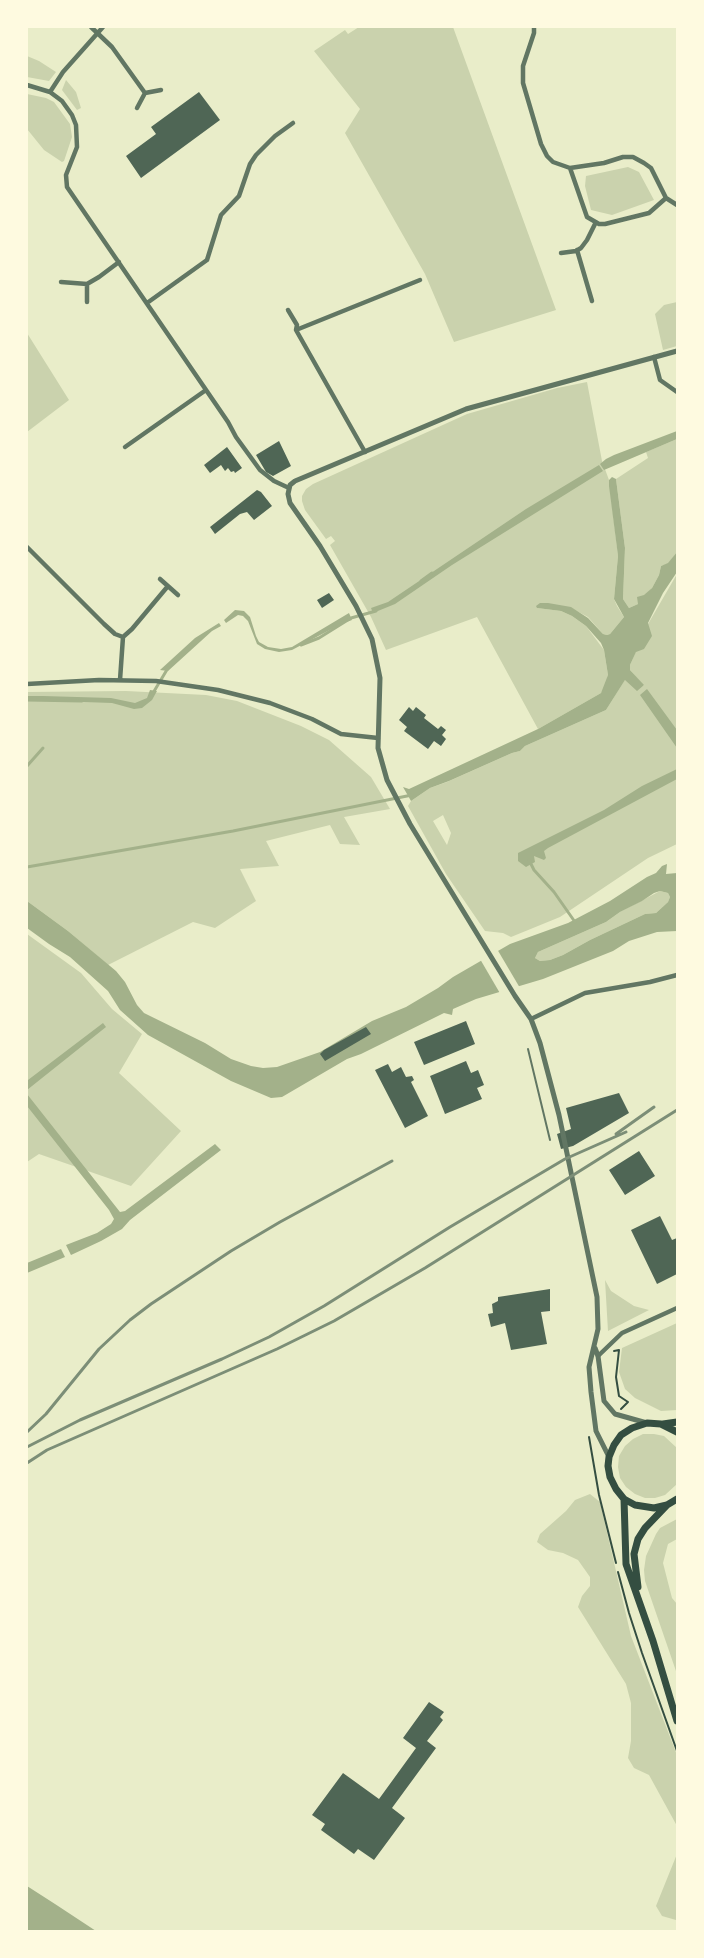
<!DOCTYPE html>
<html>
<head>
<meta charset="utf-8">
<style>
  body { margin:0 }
  #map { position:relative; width:704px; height:1958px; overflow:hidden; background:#e9edc9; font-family:"IBM Plex Sans",sans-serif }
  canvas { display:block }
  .frame { position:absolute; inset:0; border:28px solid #fefae0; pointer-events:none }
</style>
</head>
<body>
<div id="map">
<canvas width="704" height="1958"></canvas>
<div class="frame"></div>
</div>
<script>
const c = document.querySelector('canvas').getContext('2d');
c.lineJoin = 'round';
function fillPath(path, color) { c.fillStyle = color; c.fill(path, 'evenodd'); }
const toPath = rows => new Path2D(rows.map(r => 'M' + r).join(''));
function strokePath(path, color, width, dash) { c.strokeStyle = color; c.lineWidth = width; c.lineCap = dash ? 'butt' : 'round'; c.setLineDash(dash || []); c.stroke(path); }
fillPath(toPath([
  [359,27,453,27,556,310,454,342,425,274,345,133,360,109,314,51,345,30,348,34],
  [27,56,39,61,56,72,49,81,27,77],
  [66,80,76,92,81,108,77,110,62,90],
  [27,94,46,98,54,102,70,124,72,137,64,161,62,162,44,150,27,129],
  [628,167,639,172,654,200,612,215,591,210,585,186,586,176],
  [677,302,677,346,663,350,655,314,664,305],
  [27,333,69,400,27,432],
  [587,382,602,461,609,480,618,556,614,599,617,606,624,617,610,634,607,635,603,634,588,617,571,608,537,608,561,611,572,616,586,626,604,650,608,675,606,686,601,693,538,729,477,617,386,650,371,617,330,545,335,541,331,536,326,539,305,510,302,501,302,496,306,489,313,484,467,414,557,388],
  [677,439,677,552,668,564,661,566,659,575,652,588,638,604,629,608,623,599,625,548,616,479,648,458,646,452],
  [677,574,677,844,648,858,560,917,511,937,503,933,485,931,446,874,408,806,411,801,430,788,447,782,512,753,520,751,525,746,606,710,626,678,644,686,630,670,630,665,648,624],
  [443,815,451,833,447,845,433,821],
  [126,691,206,695,237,701,301,726,329,740,371,777,390,809,344,817,360,845,340,844,330,825,266,841,279,866,240,869,256,901,215,928,193,922,108,965,68,931,27,901,27,692],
  [660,891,668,893,670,897,668,902,656,913,645,914,590,940,563,955,550,960,540,961,535,958,538,952,606,922,620,912],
  [27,934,81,973,112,1009,142,1034,119,1073,181,1131,131,1186,39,1154,27,1162],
  [605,1280,611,1291,634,1306,649,1310,608,1331],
  [677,1323,677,1410,661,1411,635,1398,625,1389,619,1372,622,1348],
  [643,1434,654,1434,664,1436,677,1448,677,1484,665,1495,655,1498,645,1498,635,1494,626,1487,620,1478,618,1467,619,1456,625,1446,633,1439],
  [590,1494,600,1502,631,1636,677,1755,677,1826,649,1775,634,1768,628,1758,631,1741,631,1703,626,1684,578,1607,582,1596,590,1586,590,1577,578,1560,563,1553,548,1550,537,1542,540,1534,566,1511,575,1500],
  [677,1519,677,1539,668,1544,663,1563,672,1598,677,1604,677,1674,645,1581,644,1570,646,1556,656,1534,660,1528],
  [677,1854,677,1919,676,1920,662,1916,656,1906]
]), '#cad2ad');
fillPath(toPath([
  [677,431,677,439,604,470,600,464,606,459,614,455],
  [599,465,603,471,452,565,395,604,373,613,371,608,388,602,526,509],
  [612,477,616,479,625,548,623,599,629,608,638,604,637,597,644,595,652,588,659,575,661,566,668,563,677,552,677,572,663,593,648,623,652,636,644,649,636,652,630,665,630,670,644,685,637,691,625,680,606,710,525,746,520,751,512,753,449,781,430,788,411,801,403,787,409,789,538,729,601,693,608,675,604,650,601,643,586,626,572,616,561,611,537,608,536,606,540,603,548,603,571,607,588,618,603,634,607,635,610,634,624,617,614,599,618,556,609,486,609,480],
  [235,610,244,611,250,617,256,636,259,642,268,647,281,649,292,647,349,613,352,620,341,624,292,650,279,652,265,649,257,644,248,621,243,616,238,615,226,623,224,620],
  [219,623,221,626,212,631,168,671,160,670,195,638],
  [647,689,677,730,677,748,640,695],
  [150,690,157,691,152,700,142,708,134,709,112,703,27,700,27,696,43,696,111,698,135,703,147,698],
  [677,769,677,779,548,848,544,851,546,858,544,860,534,856,535,862,526,867,518,861,518,853,604,810,642,786],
  [667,864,666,874,677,873,677,931,657,932,629,941,613,951,543,979,476,999,453,1009,452,1015,444,1013,361,1054,347,1059,282,1097,271,1098,231,1081,148,1035,120,1010,108,991,70,957,49,944,27,928,27,901,68,931,116,971,125,982,137,1005,144,1013,205,1043,231,1059,251,1066,263,1068,277,1067,320,1052,372,1021,406,1007,438,988,453,977,510,944,568,923,610,901,647,877,656,873,662,866],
  [660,891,668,893,670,897,668,902,656,913,645,914,590,940,563,955,550,960,540,961,535,958,538,952,606,922,620,912,642,901,654,893],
  [103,1023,106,1027,27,1090,28,1080],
  [27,1094,120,1212,125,1211,215,1144,221,1150,130,1220,122,1229,101,1241,71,1255,66,1245,97,1233,111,1224,114,1219,109,1210,27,1106],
  [61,1249,65,1257,27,1273,27,1263],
  [27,1886,55,1904,96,1931,27,1931]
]), '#a3b18a');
fillPath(toPath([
  [497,949,520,988,501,995,480,959]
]), '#e9edc9');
strokePath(toPath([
  [421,581,432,573],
  [301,645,319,638,351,618,376,611],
  [153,693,168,668],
  [27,700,82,701],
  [27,766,43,748],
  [529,860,534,870,554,892,575,922],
  [27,867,233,831,412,795]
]), '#a3b18a', 3);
fillPath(toPath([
  [199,92,220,120,141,178,126,156,156,134,151,127],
  [279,441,291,466,273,476,266,472,256,455],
  [227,447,242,468,235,473,234,471,231,472,228,468,225,471,221,465,210,473,204,465],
  [257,490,261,492,272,506,254,520,247,512,240,514,215,534,210,527],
  [329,593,334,600,322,608,317,600],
  [409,707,413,711,416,707,426,715,424,718,438,729,441,726,446,730,442,735,446,739,441,746,434,741,428,749,404,731,407,727,399,720],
  [466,1021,475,1044,424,1065,414,1042],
  [366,1027,371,1034,325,1061,320,1054,324,1050],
  [466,1061,471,1073,478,1070,484,1085,477,1088,482,1099,445,1114,430,1076],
  [388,1064,392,1072,401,1067,406,1077,412,1076,414,1080,411,1082,428,1116,405,1128,375,1070],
  [619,1093,629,1113,573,1146,561,1149,557,1134,571,1129,566,1108],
  [639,1151,655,1176,625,1195,609,1170],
  [660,1216,672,1240,677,1238,677,1274,657,1284,631,1230],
  [550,1289,550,1311,541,1312,547,1344,511,1350,505,1323,491,1327,488,1314,493,1313,492,1304,498,1301,498,1297],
  [429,1702,444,1712,440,1717,443,1720,427,1741,436,1748,392,1808,405,1818,374,1860,358,1849,354,1854,321,1830,325,1824,312,1815,343,1773,379,1799,416,1748,403,1738]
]), '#4f6655');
strokePath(toPath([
  [614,1351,619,1350,616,1377,619,1396,628,1402,621,1409],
  [589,1437,599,1495,616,1563],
  [618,1572,629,1613,642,1653,677,1751]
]), '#344e41', 2);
strokePath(toPath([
  [528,1049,550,1140]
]), '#617663', 2);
strokePath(toPath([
  [91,27,112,47,145,93,137,108],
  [534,27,534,33,523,66,523,83,541,144,547,156,553,162,570,168,604,163,623,157,633,157,644,163,651,168,666,198,677,205],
  [27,85,50,92,62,101,72,115,76,125,77,147,66,175,67,187,228,422,236,437,260,470,274,481,289,488],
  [50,92,63,72,103,27],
  [145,93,161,90],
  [570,168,587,217,599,224,605,224,649,213,666,198],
  [577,250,592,301],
  [561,253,576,251,581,248,587,240,596,222],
  [61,282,87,284,99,277,119,262],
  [87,284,87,302],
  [147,303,207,260,221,215,239,196,250,164,256,155,275,136,293,123],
  [288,310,297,325,296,330,365,452],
  [296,330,420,280],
  [654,357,660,380,677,392],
  [125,447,206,390],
  [27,547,104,624,115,634,123,637],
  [160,579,178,595],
  [120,680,123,637,132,629,168,586],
  [27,684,99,680,156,681,218,690,270,703,312,719,341,734,378,738],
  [531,1019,585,993,650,982,677,975],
  [598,1356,622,1333,677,1308]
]), '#617663', 4.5);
strokePath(toPath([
  [595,1348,598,1356,604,1401,615,1414,647,1423],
  [609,1457,596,1431,591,1392,589,1367,598,1329,597,1297,559,1115,540,1043,531,1019,515,996,410,824,387,780,378,748,380,678,372,639,356,606,320,546,290,503,288,494,290,485,295,481,466,409,677,351]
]), '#617663', 5);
strokePath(toPath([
  [663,1424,677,1422],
  [677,1432,661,1424,647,1423,632,1428,621,1435,614,1445,609,1457,608,1466,610,1477,616,1489,624,1499,635,1505,654,1508,667,1505,677,1499],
  [624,1499,626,1564,653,1641,677,1721],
  [638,1587,634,1554,638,1539,645,1528,667,1505]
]), '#344e41', 7);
strokePath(toPath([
  [616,1134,654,1107],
  [27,1432,46,1414,99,1349,130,1320,151,1304,231,1251,280,1222,392,1161],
  [27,1447,80,1420,222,1359,269,1337,324,1306,450,1227,565,1159,626,1132],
  [27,1463,47,1450,277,1349,334,1321,425,1268,677,1110]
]), '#7c8e77', 3);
</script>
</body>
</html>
